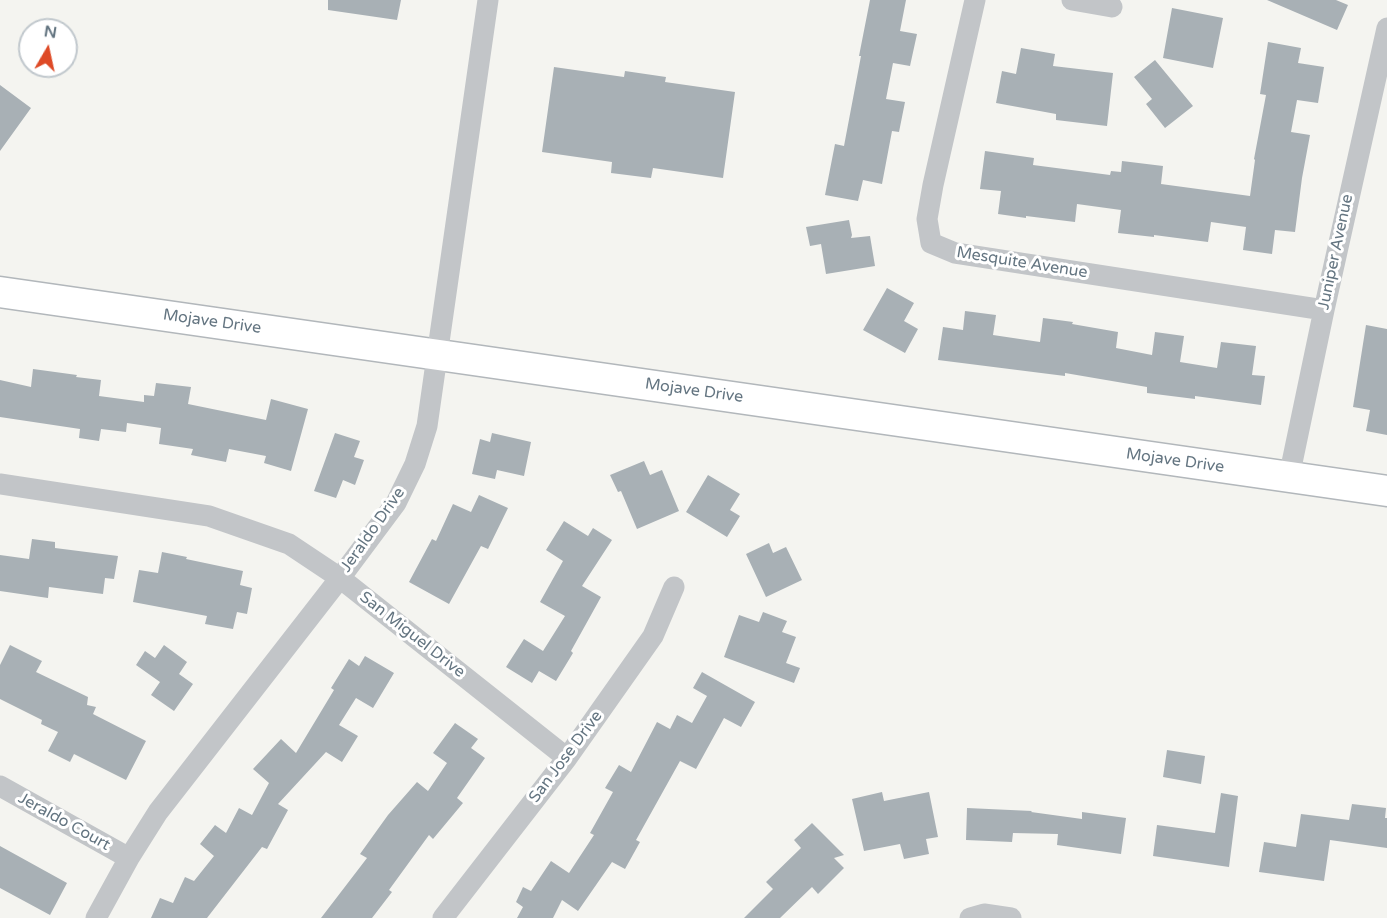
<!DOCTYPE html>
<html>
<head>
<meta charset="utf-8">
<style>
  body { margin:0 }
  #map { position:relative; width:1387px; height:918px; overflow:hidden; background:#f4f4f0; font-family:"Varela Round",sans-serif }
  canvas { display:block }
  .north { position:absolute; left:18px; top:18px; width:60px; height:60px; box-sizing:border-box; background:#fff; border:2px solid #c1c8cd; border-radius:50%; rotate:9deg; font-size:16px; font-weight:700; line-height:24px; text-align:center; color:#647581 }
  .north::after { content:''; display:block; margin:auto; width:21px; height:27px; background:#de4a26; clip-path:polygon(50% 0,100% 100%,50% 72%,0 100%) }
</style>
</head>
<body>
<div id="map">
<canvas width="1387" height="918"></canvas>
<div class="north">N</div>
</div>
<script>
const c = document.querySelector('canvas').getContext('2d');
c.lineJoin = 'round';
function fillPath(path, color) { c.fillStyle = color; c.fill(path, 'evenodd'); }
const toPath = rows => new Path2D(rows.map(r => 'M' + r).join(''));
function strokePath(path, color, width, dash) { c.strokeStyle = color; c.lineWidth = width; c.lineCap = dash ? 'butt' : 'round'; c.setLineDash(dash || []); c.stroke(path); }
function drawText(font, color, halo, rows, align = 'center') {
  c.font = font + ' "Varela Round",sans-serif'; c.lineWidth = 6; c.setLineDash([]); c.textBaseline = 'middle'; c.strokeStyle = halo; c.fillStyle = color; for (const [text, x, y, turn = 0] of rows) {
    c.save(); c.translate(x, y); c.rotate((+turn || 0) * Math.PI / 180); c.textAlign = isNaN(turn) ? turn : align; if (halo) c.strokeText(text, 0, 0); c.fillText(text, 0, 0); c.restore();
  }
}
fillPath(toPath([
  [328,0,401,0,397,20,328,10],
  [870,0,906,0,900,31,917,34,910,66,893,63,886,99,905,102,899,132,892,131,882,184,863,180,858,201,825,195,835,144,844,146,861,56,859,56],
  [1267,0,1336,0,1348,5,1337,30],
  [1172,8,1223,18,1213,68,1163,58],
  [1268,42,1301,48,1298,63,1324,67,1318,103,1297,100,1291,132,1310,135,1302,178,1295,232,1275,230,1272,254,1243,250,1246,227,1211,222,1208,242,1154,235,1154,237,1118,233,1121,210,1077,204,1075,222,1026,216,1026,218,998,214,1001,191,980,189,985,151,1034,158,1033,165,1110,175,1111,171,1121,172,1122,161,1163,166,1161,184,1250,196,1255,160,1254,159,1266,95,1260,94],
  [1021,48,1055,54,1053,66,1113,73,1107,126,1056,120,1056,114,996,103,1002,71,1016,74],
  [1155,60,1193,106,1165,128,1146,104,1152,99,1134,77],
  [554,67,624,77,625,71,666,77,665,82,735,92,723,178,653,168,651,178,611,173,612,162,542,152],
  [0,85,31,108,0,151],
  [849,220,852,235,851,238,870,236,875,266,826,274,821,244,810,246,806,227],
  [887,288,914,303,904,321,918,329,905,353,863,330],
  [965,311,996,315,993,335,1040,342,1043,318,1073,322,1072,324,1118,332,1116,348,1152,355,1155,332,1184,336,1180,362,1217,368,1221,342,1256,346,1252,375,1265,376,1261,405,1195,396,1195,399,1147,393,1147,387,1065,373,1065,376,938,360,943,327,963,330],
  [1366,325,1387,329,1387,435,1366,431,1370,410,1353,407],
  [33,369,77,375,76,377,101,380,99,396,144,402,144,395,154,396,156,383,191,387,188,404,266,420,271,399,308,409,291,471,264,463,266,456,229,449,226,462,191,455,193,449,159,444,161,428,127,423,126,432,101,429,99,441,79,438,80,429,0,417,0,380,31,387],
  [335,433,360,441,354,457,364,460,355,485,343,480,336,498,314,491],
  [492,433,531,442,524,476,497,470,495,479,472,474,480,439,490,442],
  [644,461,650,475,662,470,679,511,637,529,621,491,618,492,610,475],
  [708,475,740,494,730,510,740,516,727,537,686,512],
  [479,495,508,508,488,549,481,546,449,604,409,582,432,539,436,541,453,504,471,512],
  [564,521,588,536,593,528,612,540,582,586,601,597,571,651,573,653,556,681,539,671,532,683,506,667,524,639,543,651,565,616,540,602,563,561,546,550],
  [32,539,55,542,55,548,118,556,114,579,105,578,103,594,49,587,48,598,0,591,0,555,29,559],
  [769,543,773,553,786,547,802,580,766,597,746,554],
  [162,552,187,557,186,559,243,571,240,585,252,588,247,614,237,612,233,629,205,624,207,616,133,602,139,570,158,573],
  [763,612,787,621,782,632,796,637,786,663,800,668,794,683,724,657,739,615,759,622],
  [10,645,42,661,36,672,88,697,87,705,96,707,93,714,146,741,126,780,74,754,70,762,48,751,58,732,41,724,42,720,0,699,0,665],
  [164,645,187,662,179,674,193,684,174,711,151,695,160,682,136,665,145,651,155,658],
  [365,656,394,673,373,708,356,698,339,725,358,736,342,762,326,752,278,804,288,810,267,849,262,847,207,918,151,918,160,898,173,903,185,877,194,881,214,856,200,844,215,825,226,833,239,808,252,815,269,783,253,769,281,739,296,753,334,690,331,688,349,659,359,666],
  [702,672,755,702,741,727,724,718,696,769,680,761,636,840,640,842,625,869,612,862,578,911,562,900,553,918,517,918,523,907,516,902,523,887,531,891,551,861,569,873,594,835,590,833,613,792,605,788,619,765,631,772,657,722,670,729,677,715,692,723,707,696,693,688],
  [455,723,478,739,471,748,485,758,457,798,463,803,433,839,429,835,389,890,392,892,372,918,321,918,367,858,360,854,388,815,417,782,428,791,447,763,433,753],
  [1167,750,1205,756,1201,784,1163,777],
  [882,792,884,801,929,792,938,837,926,839,929,854,904,859,900,844,864,851,852,799],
  [1221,793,1238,796,1229,867,1153,856,1157,825,1215,833],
  [1352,804,1386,808,1385,818,1387,818,1387,848,1330,840,1324,881,1259,872,1264,842,1296,847,1301,814,1349,820],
  [967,808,1032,811,1031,812,1082,819,1082,812,1126,818,1121,854,1057,845,1058,834,1013,833,1012,842,966,840],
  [812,823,844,855,834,858,844,868,818,894,812,887,780,918,744,918,773,889,766,882,801,848,794,840],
  [0,846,67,883,50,915,0,888]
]), '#a8b0b5');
const secondary = toPath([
  [0,292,1387,491]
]);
strokePath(secondary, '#b2b7bb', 33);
strokePath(toPath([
  [975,0,933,185,927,219,931,243,955,253,1324,310],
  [1072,0,1112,7],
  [1289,477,1324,310,1387,28],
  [0,484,209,516,289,544,340,578,567,758],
  [0,786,129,858],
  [96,918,129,858,158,812,340,578,396,503,415,464,427,426,430,405,488,0],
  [443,918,567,758,653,636,674,587],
  [970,918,984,914,1011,918]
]), '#c2c5c8', 21);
strokePath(secondary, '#fff', 30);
drawText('16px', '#647581', '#fff', [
  ["Juniper Avenue",1336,252,-78],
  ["Mesquite Avenue",1022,263,9],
  ["Mojave Drive",212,322,8],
  ["Mojave Drive",694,391,8],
  ["Mojave Drive",1175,461,8],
  ["Jeraldo Drive",373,530,-55],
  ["San Miguel Drive",412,635,38],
  ["San Jose Drive",566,757,-53],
  ["Jeraldo Court",64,822,29]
]);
</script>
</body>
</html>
